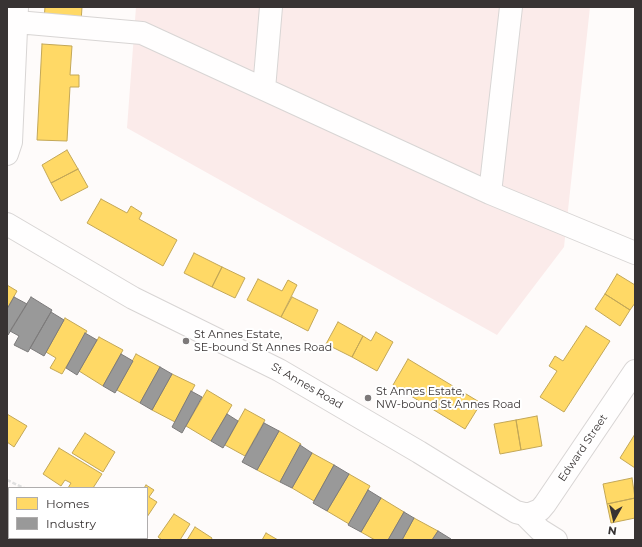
<!DOCTYPE html>
<html>
<head>
<meta charset="utf-8">
<style>
  body { margin:0 }
  #map { position:relative; width:642px; height:547px; overflow:hidden; background:#fefbfa; font-family:Montserrat,sans-serif }
  canvas { display:block }
  .frame { position:absolute; inset:0; border:8px solid #383333; pointer-events:none }
  .legend { position:absolute; left:8px; top:487px; width:140px; height:52px; box-sizing:border-box; background:#fff; border:1px solid #afadad; margin:0; padding:5px 7px; list-style:none; font-size:12px; color:#383333 }
  .legend li { display:flex; align-items:center; gap:8px; height:20px }
  .legend b { width:20px; border:1px solid #afadad }
  .north { position:absolute; left:594px; top:499px; width:40px; height:40px; -webkit-text-stroke:3px #fff; paint-order:stroke; rotate:188deg; font-size:11px; font-weight:700; line-height:16px; text-align:center; color:#383333 }
  .north::after { content:''; display:block; margin:auto; width:14px; height:18px; background:#383333; clip-path:polygon(50% 0,100% 100%,50% 72%,0 100%) }
</style>
</head>
<body>
<div id="map">
<canvas width="642" height="547"></canvas>
<div class="frame"></div>
<ul class="legend">
<li><b style="height:11px;background:#ffd966"></b>Homes</li>
<li><b style="height:11px;background:#999"></b>Industry</li>
</ul>
<div class="north">N</div>
</div>
<script>
const c = document.querySelector('canvas').getContext('2d');
c.lineJoin = 'round';
function fillPath(path, color) { c.fillStyle = color; c.fill(path, 'evenodd'); }
const toPath = rows => new Path2D(rows.map(r => 'M' + r).join(''));
function strokePath(path, color, width, dash) { c.strokeStyle = color; c.lineWidth = width; c.lineCap = dash ? 'butt' : 'round'; c.setLineDash(dash || []); c.stroke(path); }
function drawText(font, color, halo, rows, align = 'center') {
  c.font = font + ' Montserrat,sans-serif'; c.lineWidth = 4; c.setLineDash([]); c.textBaseline = 'middle'; c.strokeStyle = halo; c.fillStyle = color; for (const [text, x, y, turn = 0] of rows) {
    c.save(); c.translate(x, y); c.rotate((+turn || 0) * Math.PI / 180); c.textAlign = isNaN(turn) ? turn : align; if (halo) c.strokeText(text, 0, 0); c.fillText(text, 0, 0); c.restore();
  }
}
fillPath(toPath([
  [136,7,590,7,564,247,497,335,127,128]
]), '#fbebea');
const homes = toPath([
  [45,7,82,7,81,22,44,20,45,7],
  [42,44,72,46,70,75,79,75,79,87,70,87,67,141,37,140,42,44],
  [67,150,78,169,51,183,42,165,67,150],
  [78,169,88,187,61,201,51,183,78,169],
  [101,199,127,213,131,206,142,213,139,219,177,240,163,266,87,223,101,199],
  [194,253,222,267,212,287,184,273,194,253],
  [222,267,245,278,235,298,212,287,222,267],
  [617,274,635,285,635,303,630,310,605,294,617,274],
  [258,279,282,291,288,280,297,285,281,317,247,300,258,279],
  [7,285,17,291,7,309,7,285],
  [605,294,630,310,620,326,595,309,605,294],
  [292,297,318,310,308,331,281,317,292,297],
  [65,318,87,331,62,374,50,368,56,358,46,352,65,318],
  [338,322,363,336,352,357,326,344,338,322],
  [586,326,610,341,564,412,540,397,557,371,549,366,555,356,563,361,586,326],
  [376,332,393,342,377,371,352,357,363,336,371,341,376,332],
  [99,337,123,350,103,386,79,371,99,337],
  [136,354,160,367,140,403,117,390,136,354],
  [408,359,481,403,465,429,393,385,408,359],
  [172,374,195,385,175,422,152,410,172,374],
  [207,390,232,405,211,441,186,426,207,390],
  [245,409,265,420,245,456,225,445,245,409],
  [7,414,27,426,14,447,7,442,7,414],
  [537,416,542,446,521,450,516,420,537,416],
  [516,420,521,450,500,454,494,424,516,420],
  [279,431,301,444,280,482,257,470,279,431],
  [85,433,115,452,103,472,72,453,85,433],
  [635,434,635,468,620,458,635,434],
  [59,448,102,474,93,488,68,488,71,483,65,480,61,486,43,474,59,448],
  [312,453,334,465,314,501,292,488,312,453],
  [349,474,370,486,349,524,327,511,349,474],
  [632,478,635,498,607,504,603,484,632,478],
  [146,485,154,490,149,497,157,502,147,517,147,488,144,488,146,485],
  [381,498,404,512,388,540,375,540,361,532,381,498],
  [635,498,635,518,611,523,607,504,635,498],
  [174,514,190,524,180,540,162,540,158,537,174,514],
  [414,518,438,531,432,540,402,540,414,518],
  [195,527,212,538,211,540,187,540,195,527],
  [266,533,278,540,262,540,266,533],
  [24,538,67,538,70,540,27,540,24,538]
]);
fillPath(homes, '#ffd966');
strokePath(homes, '#c3a757', 1);
const industry = toPath([
  [14,297,27,304,8,335,7,334,7,309,14,297],
  [31,297,52,310,28,352,14,345,19,336,10,331,31,297],
  [51,312,64,320,44,356,30,348,51,312],
  [85,333,97,340,77,375,66,368,85,333],
  [121,354,133,361,115,393,103,386,121,354],
  [160,367,172,374,152,410,140,403,160,367],
  [191,391,202,397,182,433,172,427,191,391],
  [227,414,238,421,223,448,211,441,227,414],
  [264,423,279,431,257,470,242,462,264,423],
  [300,445,312,453,292,488,280,482,300,445],
  [334,465,349,474,327,511,313,503,334,465],
  [368,490,381,498,361,532,348,525,368,490],
  [404,512,414,518,402,540,388,540,404,512],
  [438,531,451,539,450,540,432,540,438,531]
]);
fillPath(industry, '#999');
strokePath(industry, '#7c7a7a', 1);
const minor = toPath([
  [17,22,142,33,490,193,635,253],
  [264,89,271,7],
  [7,154,11,142,17,7],
  [490,193,511,7],
  [7,224,133,298,279,370,419,452,516,512,524,514,540,530,556,540],
  [524,514,530,514,540,510,545,504,635,371]
]);
strokePath(minor, '#d8d5d4', 24);
strokePath(toPath([
  [7,480,24,488],
  [106,538,106,540]
]), '#e0e0e0', 2.5, [4, 2]);
strokePath(minor, '#fffefe', 22);
for (const [x, y, r, color] of [
  [186,341,4,"#7d7979"],
  [368,398,4,"#7d7979"]
]) { const dot = new Path2D(); dot.arc(x, y, r, 0, 2 * Math.PI); c.fillStyle = color; c.fill(dot); strokePath(dot, '#fff', 1.5); }
drawText('11px', '#383333', '#fff', [
  ["St Annes Estate,",194,335],
  ["SE-bound St Annes Road",194,348],
  ["St Annes Estate,",376,392],
  ["NW-bound St Annes Road",376,405]
], 'left');
drawText('11px', '#383333', '#fff', [
  ["St Annes Road",307,386,30],
  ["Edward Street",583,448,-56]
]);
</script>
</body>
</html>
